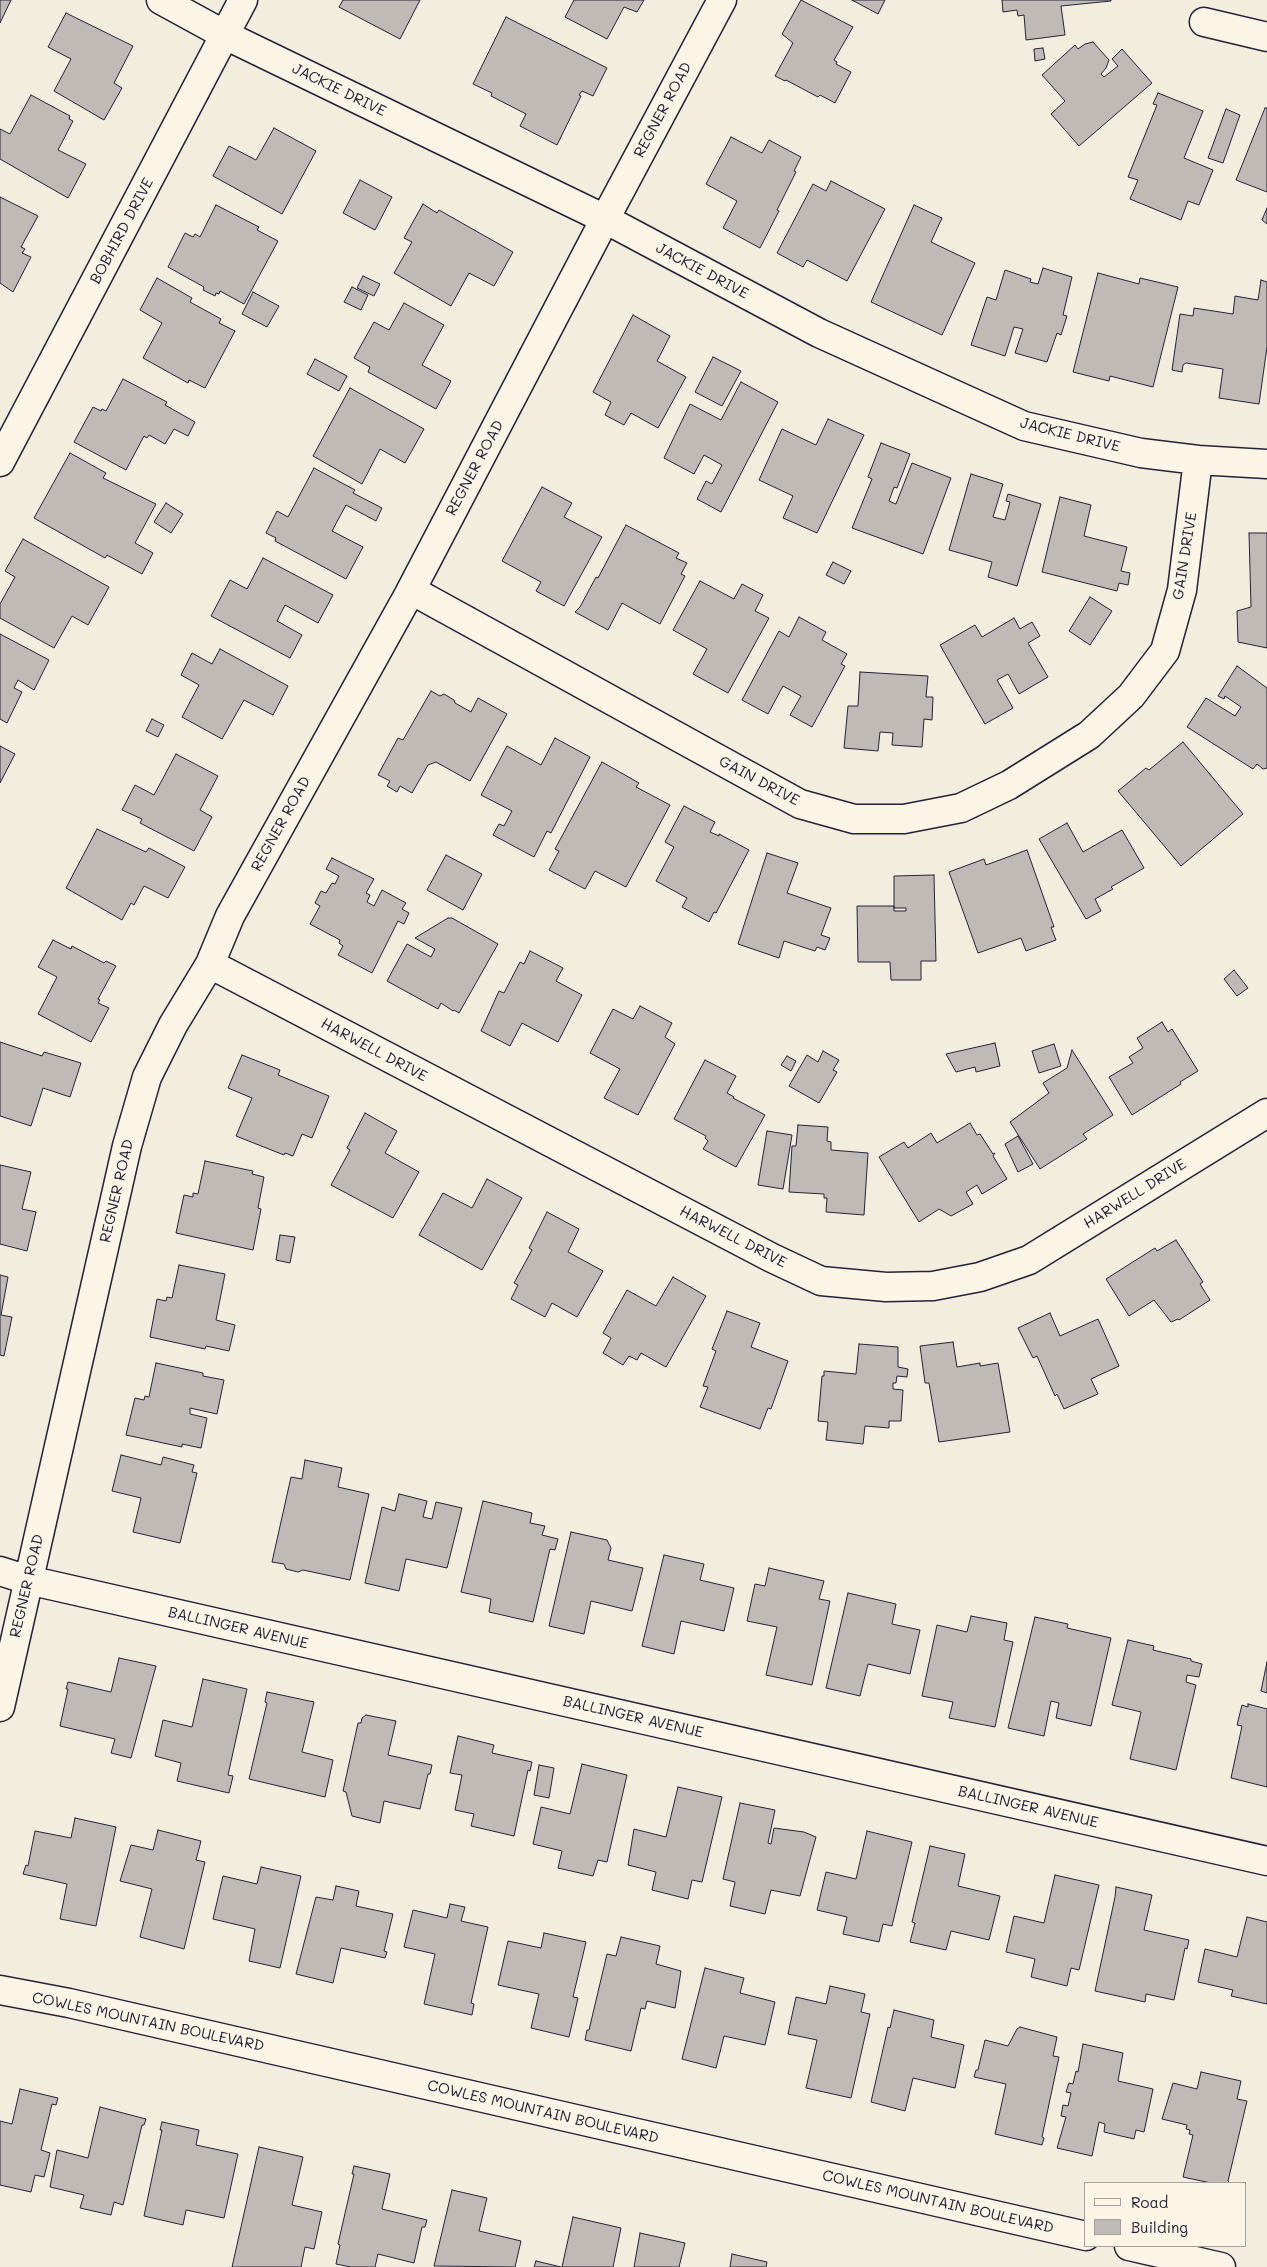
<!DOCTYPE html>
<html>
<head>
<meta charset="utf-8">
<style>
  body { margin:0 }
  #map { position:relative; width:1267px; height:2267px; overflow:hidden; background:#f3edde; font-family:Mali,sans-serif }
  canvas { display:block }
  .legend { position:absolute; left:1084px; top:2182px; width:162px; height:65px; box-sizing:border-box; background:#fcf5e5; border:1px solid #a5a1a1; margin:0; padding:6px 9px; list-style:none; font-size:15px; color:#22223b }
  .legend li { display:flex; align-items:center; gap:10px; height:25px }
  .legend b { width:25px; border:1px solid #a5a1a1 }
</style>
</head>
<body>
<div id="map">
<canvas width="1267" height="2267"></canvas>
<ul class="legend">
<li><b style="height:6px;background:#fcf5e5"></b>Road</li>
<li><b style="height:14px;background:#bfbab6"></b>Building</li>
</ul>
</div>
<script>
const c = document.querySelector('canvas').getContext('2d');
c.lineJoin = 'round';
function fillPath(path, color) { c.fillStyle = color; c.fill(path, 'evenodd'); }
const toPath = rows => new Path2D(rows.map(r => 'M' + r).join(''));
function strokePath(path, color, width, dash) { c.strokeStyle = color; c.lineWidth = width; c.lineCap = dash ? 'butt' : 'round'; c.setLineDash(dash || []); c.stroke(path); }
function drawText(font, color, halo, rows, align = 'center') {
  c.font = font + ' Mali,sans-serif'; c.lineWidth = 5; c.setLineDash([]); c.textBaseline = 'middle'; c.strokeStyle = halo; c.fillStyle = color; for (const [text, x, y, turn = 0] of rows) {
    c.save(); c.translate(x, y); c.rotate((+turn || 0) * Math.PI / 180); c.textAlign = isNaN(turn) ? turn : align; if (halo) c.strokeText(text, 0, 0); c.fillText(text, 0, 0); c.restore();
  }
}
const building = toPath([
  [0,0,11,0,0,23,0,0],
  [343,0,420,0,400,39,339,7,343,0],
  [574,0,644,0,637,12,624,7,607,39,565,17,574,0],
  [801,0,853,27,834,60,837,62,836,64,851,72,835,103,820,95,818,97,786,80,785,81,775,76,793,43,782,34,801,0],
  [852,0,885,0,878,14,852,0],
  [1002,0,1111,0,1111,1,1061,6,1065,35,1026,40,1024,15,1018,16,1017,10,1003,12,1002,0],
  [66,13,133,46,114,83,122,88,104,120,54,91,71,59,48,47,66,13],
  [506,17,607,68,593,96,582,91,579,95,581,96,557,145,520,126,526,114,491,96,492,93,473,84,506,17],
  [1093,42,1109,60,1106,68,1101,74,1104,77,1118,66,1112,59,1122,49,1152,83,1079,146,1051,114,1065,101,1042,75,1075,45,1078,49,1085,44,1093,42],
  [1043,48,1045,59,1035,61,1034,49,1043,48],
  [1158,93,1203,111,1184,158,1213,170,1199,205,1188,201,1181,220,1130,199,1138,180,1128,177,1157,105,1153,104,1158,93],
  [31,95,70,116,69,119,73,121,58,150,86,164,68,198,0,159,0,129,10,134,31,95],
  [1265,108,1267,108,1267,192,1236,180,1265,108],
  [1226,109,1240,115,1223,163,1208,158,1226,109],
  [274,128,316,151,282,214,213,176,229,146,256,160,274,128],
  [731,137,762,153,769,140,801,157,794,171,796,172,777,210,779,211,760,248,723,228,737,201,706,184,731,137],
  [360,180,392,197,375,230,343,213,360,180],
  [831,181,885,209,847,281,807,260,803,267,777,253,813,184,826,191,831,181],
  [0,197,38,216,21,247,25,249,22,253,31,257,13,292,0,283,0,197],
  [423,204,437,213,439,210,513,252,494,286,469,273,451,306,394,273,412,242,404,238,423,204],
  [216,205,259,227,257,230,278,241,244,304,220,291,219,294,216,293,215,296,203,290,204,287,168,267,185,233,193,237,195,234,200,237,216,205],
  [914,205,942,218,931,242,975,263,942,335,871,302,914,205],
  [1267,208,1267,224,1262,220,1267,208],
  [1043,268,1072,277,1063,315,1067,316,1061,335,1057,333,1047,362,1015,353,1023,329,1014,327,1005,356,971,345,987,297,996,300,1005,270,1031,279,1030,282,1038,284,1043,268],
  [1098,273,1139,284,1140,278,1178,287,1153,387,1110,376,1109,381,1073,372,1098,273],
  [363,276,380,284,374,296,357,288,363,276],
  [157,278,192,298,190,302,221,319,219,323,235,331,205,388,189,380,188,383,143,358,162,323,140,310,157,278],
  [1261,280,1267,282,1267,347,1259,404,1219,398,1223,369,1186,363,1183,365,1182,372,1172,370,1180,314,1193,316,1194,308,1233,314,1235,296,1258,300,1261,280],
  [352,287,368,295,361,310,344,302,352,287],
  [253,292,279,306,267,327,242,314,253,292],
  [404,303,444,325,422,365,451,381,436,409,368,372,370,367,354,358,374,322,389,330,404,303],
  [633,315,670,336,657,361,686,377,658,428,631,413,624,425,605,415,611,402,593,392,633,315],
  [713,357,741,371,722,406,695,392,713,357],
  [315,359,347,376,339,391,307,374,315,359],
  [123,379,167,402,165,405,195,422,188,436,174,429,165,444,149,435,147,438,144,436,126,470,74,442,93,407,101,411,102,409,106,411,123,379],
  [741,382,778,402,721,512,697,499,706,481,712,484,722,465,704,455,694,474,664,458,690,404,721,420,741,382],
  [350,388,424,429,405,463,380,449,362,484,313,456,350,388],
  [828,419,864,435,817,533,783,518,793,496,759,480,782,429,816,445,828,419],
  [881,443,910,454,897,488,894,487,889,501,896,504,912,463,951,478,923,554,852,528,872,479,868,477,881,443],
  [70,453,106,473,103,478,156,504,135,543,153,553,142,574,107,555,105,558,34,518,70,453],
  [314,468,355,490,353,493,382,508,376,521,346,505,332,531,363,547,346,579,275,541,276,538,266,533,277,511,288,517,314,468],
  [971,474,1003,484,993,517,1005,520,1010,502,1006,501,1008,494,1041,504,1017,586,988,577,992,562,949,550,971,474],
  [542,487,572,503,564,517,602,537,564,606,536,591,541,582,502,561,542,487],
  [1060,497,1091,505,1084,536,1127,547,1121,571,1130,573,1128,585,1119,583,1117,591,1042,572,1060,497],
  [166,503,183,514,171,533,154,522,166,503],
  [626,525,679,553,676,558,687,563,681,574,685,576,660,624,622,603,608,630,575,612,580,607,596,577,598,578,626,525],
  [1249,533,1267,533,1267,648,1238,642,1237,611,1251,607,1249,533],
  [23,539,109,587,88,625,72,616,54,648,0,618,0,604,15,577,5,571,23,539],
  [263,558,333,595,318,623,285,605,277,621,302,635,290,658,211,616,230,580,247,589,263,558],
  [833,562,851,571,844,584,826,575,833,562],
  [700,581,734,599,742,584,763,595,755,611,769,618,728,693,693,674,707,649,673,630,700,581],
  [1090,597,1112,611,1090,645,1069,631,1090,597],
  [799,617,826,632,822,640,847,654,841,664,845,666,812,727,790,715,801,696,783,686,768,714,742,700,779,631,789,637,799,617],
  [1014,618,1020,629,1032,622,1040,636,1028,643,1048,677,1019,694,1008,674,997,680,1013,708,985,724,940,645,975,625,982,637,1014,618],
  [0,634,49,660,34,690,18,680,14,688,22,692,7,723,0,719,0,634],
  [220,649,288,686,273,715,244,700,222,739,182,717,199,685,181,675,192,653,212,664,220,649],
  [1237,666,1267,688,1267,768,1263,769,1257,764,1253,769,1187,727,1206,698,1235,716,1241,707,1225,696,1224,699,1218,696,1237,666],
  [860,672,928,676,926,697,933,697,932,720,924,719,922,747,892,745,893,733,880,732,878,751,844,748,848,706,858,706,860,672],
  [431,691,440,696,444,694,454,700,455,703,471,712,478,698,507,714,470,781,436,762,428,765,412,793,400,786,397,792,387,786,390,781,378,775,398,738,403,740,431,691],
  [152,719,164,725,158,737,146,731,152,719],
  [555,738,590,757,551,833,547,831,534,857,493,835,499,824,504,826,512,811,481,795,507,746,541,765,555,738],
  [1183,742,1243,814,1181,866,1118,791,1146,768,1149,770,1183,742],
  [0,746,15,754,0,783,0,746],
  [176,754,218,776,200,810,212,817,194,851,140,823,142,819,122,810,135,785,154,795,176,754],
  [602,762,639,783,636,787,670,805,626,887,595,871,585,889,549,870,559,851,555,849,602,762],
  [684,806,715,822,710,832,719,836,719,834,749,850,716,913,714,912,709,922,682,907,687,898,656,881,674,847,665,842,684,806],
  [1067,823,1083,852,1122,830,1144,868,1111,887,1113,889,1095,899,1101,911,1086,919,1039,839,1067,823],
  [97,829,146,852,149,848,185,867,168,898,144,886,134,905,131,903,122,920,66,888,97,829],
  [1027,850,1054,927,1051,927,1056,940,1026,951,1021,938,978,953,949,872,984,859,986,865,1027,850],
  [767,853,798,863,787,893,831,908,821,935,830,938,825,950,817,947,815,951,784,941,779,958,738,944,767,853],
  [446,855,482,874,463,910,427,890,446,855],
  [332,858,374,879,366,893,370,895,367,902,374,906,382,890,406,903,402,909,409,913,404,924,398,921,372,973,338,955,343,946,339,943,340,940,310,924,320,906,315,903,321,891,326,893,332,883,335,884,339,876,326,869,332,858],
  [934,875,936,961,921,961,921,980,891,980,890,962,858,962,857,906,894,906,894,911,906,911,906,908,894,908,894,876,934,875],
  [448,918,452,918,498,944,459,1013,454,1010,453,1011,441,1003,438,1009,387,981,407,944,431,957,435,949,415,938,448,918],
  [53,940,71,949,72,946,104,963,106,961,116,966,98,999,100,1000,98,1003,109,1008,91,1042,38,1014,57,977,38,967,53,940],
  [530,951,563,968,556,981,582,995,558,1042,522,1023,510,1046,481,1031,499,991,504,993,520,962,524,964,530,951],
  [1234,970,1248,988,1237,996,1224,979,1234,970],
  [640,1006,672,1023,665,1037,675,1044,638,1115,604,1098,620,1069,590,1053,613,1009,633,1019,640,1006],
  [1162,1022,1168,1032,1172,1029,1198,1071,1180,1082,1181,1084,1132,1115,1109,1077,1133,1063,1129,1057,1143,1048,1137,1038,1162,1022],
  [0,1042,42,1056,44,1052,81,1063,70,1097,43,1088,31,1126,0,1116,0,1042],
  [995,1043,1000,1066,976,1072,975,1067,956,1072,946,1054,995,1043],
  [1054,1044,1061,1066,1039,1073,1032,1051,1054,1044],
  [1072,1050,1113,1115,1083,1134,1087,1139,1040,1169,1010,1122,1049,1093,1043,1083,1067,1068,1072,1050],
  [823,1051,839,1060,833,1070,837,1072,819,1103,789,1086,807,1055,818,1062,823,1051],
  [242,1055,280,1070,278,1075,329,1096,312,1138,302,1134,293,1156,285,1153,284,1155,236,1136,252,1098,228,1088,242,1055],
  [787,1056,796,1061,791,1071,781,1065,787,1056],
  [705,1060,736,1076,727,1093,734,1097,733,1098,765,1115,736,1167,703,1149,708,1141,705,1138,706,1136,674,1119,705,1060],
  [365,1113,397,1131,385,1153,419,1172,393,1218,331,1185,350,1150,347,1148,365,1113],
  [970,1123,977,1135,980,1134,993,1154,995,1153,993,1156,1007,1179,982,1194,977,1185,966,1192,973,1204,951,1216,939,1209,919,1222,879,1157,904,1142,908,1148,931,1133,937,1143,970,1123],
  [798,1125,828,1127,827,1141,831,1142,831,1150,868,1153,864,1215,826,1212,827,1198,824,1198,824,1194,789,1192,792,1146,796,1146,798,1125],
  [767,1131,792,1135,783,1189,758,1185,767,1131],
  [1018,1136,1033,1164,1018,1172,1005,1144,1018,1136],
  [205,1161,253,1171,252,1174,264,1177,258,1208,261,1209,253,1250,176,1233,184,1195,193,1197,193,1193,198,1194,205,1161],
  [0,1165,31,1172,22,1209,36,1212,27,1251,0,1244,0,1165],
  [487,1179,522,1198,482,1270,419,1235,443,1193,472,1208,487,1179],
  [547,1212,579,1229,568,1252,603,1271,577,1317,552,1303,545,1317,511,1299,518,1285,514,1283,532,1250,529,1248,547,1212],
  [280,1235,295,1237,290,1263,276,1260,280,1235],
  [1176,1240,1203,1282,1200,1284,1210,1300,1179,1320,1178,1319,1171,1322,1154,1300,1129,1316,1106,1279,1155,1248,1157,1251,1176,1240],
  [179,1265,225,1274,216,1320,235,1325,229,1351,206,1346,205,1349,150,1337,157,1299,166,1301,167,1297,172,1298,179,1265],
  [0,1275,8,1277,1,1315,12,1317,4,1356,0,1355,0,1275],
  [673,1277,706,1296,666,1367,641,1353,637,1360,629,1356,623,1365,603,1353,611,1338,603,1333,627,1290,656,1306,673,1277],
  [727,1311,760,1323,751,1347,788,1361,771,1409,768,1408,760,1429,700,1407,708,1387,703,1386,716,1351,712,1349,727,1311],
  [1050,1313,1060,1336,1098,1319,1119,1366,1091,1379,1098,1394,1064,1409,1057,1394,1055,1396,1037,1356,1033,1358,1018,1328,1050,1313],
  [953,1342,957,1367,980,1363,980,1366,998,1363,1010,1432,939,1442,929,1383,925,1383,920,1346,953,1342],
  [859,1344,898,1347,898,1367,908,1369,907,1377,897,1376,896,1383,893,1383,893,1389,903,1390,901,1421,889,1421,889,1428,865,1426,863,1444,826,1440,828,1422,818,1421,822,1376,824,1376,824,1371,856,1374,859,1344],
  [156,1363,203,1373,203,1376,224,1380,217,1414,190,1408,190,1414,207,1418,201,1448,182,1444,182,1447,126,1435,135,1398,144,1400,145,1396,149,1397,156,1363],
  [121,1455,161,1465,163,1457,194,1465,192,1472,197,1473,180,1543,133,1532,141,1498,112,1491,121,1455],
  [305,1460,342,1468,338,1487,369,1494,350,1580,303,1570,298,1572,286,1569,284,1564,272,1562,291,1477,302,1479,305,1460],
  [399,1494,427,1501,423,1517,432,1519,436,1502,462,1508,447,1568,406,1559,399,1591,365,1583,382,1507,395,1511,399,1494],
  [483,1501,532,1513,530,1523,545,1526,542,1535,558,1539,555,1550,550,1549,533,1622,489,1612,491,1599,461,1592,483,1501],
  [571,1532,607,1540,611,1548,608,1560,643,1568,632,1611,591,1601,584,1634,549,1626,571,1532],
  [664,1555,704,1564,700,1580,734,1588,724,1631,681,1621,674,1654,642,1646,664,1555],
  [769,1568,824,1581,819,1599,830,1601,812,1685,766,1675,777,1627,747,1621,755,1584,765,1586,769,1568],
  [848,1593,896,1604,892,1624,920,1630,910,1674,868,1664,860,1696,826,1688,848,1593],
  [971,1616,1007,1623,1004,1640,1013,1642,995,1727,949,1718,953,1702,922,1696,937,1625,967,1632,971,1616],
  [1035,1617,1068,1624,1067,1628,1111,1638,1091,1726,1056,1718,1059,1703,1051,1701,1044,1736,1008,1728,1035,1617],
  [1128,1640,1154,1646,1153,1650,1191,1659,1191,1661,1202,1664,1199,1677,1187,1675,1186,1682,1196,1685,1176,1770,1130,1759,1141,1712,1112,1705,1128,1640],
  [119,1658,156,1666,131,1758,111,1753,115,1739,60,1726,68,1689,66,1689,68,1682,111,1692,119,1658],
  [1267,1662,1267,1693,1261,1691,1267,1662],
  [203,1679,247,1689,228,1775,233,1776,229,1793,177,1781,181,1763,155,1756,163,1720,192,1727,203,1679],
  [267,1692,314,1702,302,1752,333,1760,325,1797,249,1779,267,1703,265,1702,267,1692],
  [1248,1704,1267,1709,1267,1787,1231,1778,1242,1726,1237,1725,1242,1705,1248,1707,1248,1704],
  [366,1715,396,1721,388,1755,432,1765,430,1774,428,1774,420,1809,384,1801,380,1823,352,1816,346,1792,343,1791,358,1723,361,1723,362,1718,366,1715],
  [458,1736,494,1745,492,1753,532,1762,530,1771,528,1770,514,1836,471,1826,474,1814,455,1810,462,1775,450,1773,458,1736],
  [582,1764,627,1775,607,1862,598,1860,593,1876,558,1868,562,1851,533,1844,541,1807,570,1814,582,1764],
  [539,1765,554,1768,549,1798,534,1795,539,1765],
  [678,1787,722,1797,702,1882,692,1880,688,1899,652,1890,656,1872,628,1865,634,1829,666,1837,678,1787],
  [740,1803,775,1810,768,1843,771,1844,774,1828,804,1832,816,1837,800,1896,771,1890,765,1914,730,1906,735,1882,723,1879,740,1803],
  [75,1818,116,1827,96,1926,60,1919,67,1884,23,1874,26,1865,28,1866,35,1831,71,1838,75,1818],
  [158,1830,201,1841,196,1860,205,1862,184,1949,140,1937,152,1889,120,1881,131,1845,153,1850,158,1830],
  [867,1831,912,1842,892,1926,883,1924,879,1942,843,1934,847,1917,817,1910,826,1872,856,1879,867,1831],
  [930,1846,965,1854,958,1886,1000,1896,989,1940,951,1931,946,1950,910,1942,915,1923,912,1922,930,1846],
  [261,1867,301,1876,280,1968,249,1961,255,1929,213,1919,223,1876,257,1884,261,1867],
  [1055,1875,1099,1885,1079,1970,1071,1968,1067,1986,1031,1977,1035,1959,1006,1952,1014,1916,1044,1923,1055,1875],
  [336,1886,359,1891,356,1906,393,1914,384,1951,387,1952,385,1958,341,1948,333,1983,296,1974,316,1897,333,1900,336,1886],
  [1116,1887,1152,1895,1144,1930,1189,1940,1187,1949,1185,1948,1174,2000,1146,1994,1145,2002,1095,1991,1115,1897,1116,1887],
  [450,1904,465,1907,461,1921,488,1927,471,2003,474,2004,472,2015,424,2004,435,1954,404,1947,413,1910,447,1918,450,1904],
  [1247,1917,1267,1922,1267,2004,1231,1996,1233,1990,1198,1982,1205,1949,1237,1957,1247,1917],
  [544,1933,586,1942,573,1997,578,1998,569,2037,531,2028,539,1994,498,1985,508,1941,541,1948,544,1933],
  [621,1937,660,1946,656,1964,681,1971,675,2008,647,2001,645,2009,641,2008,631,2051,585,2040,587,2030,589,2030,607,1954,616,1956,621,1937],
  [705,1968,744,1978,740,1993,775,2002,765,2045,724,2036,716,2068,682,2059,705,1968],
  [830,1986,865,1994,861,2012,870,2014,851,2098,806,2088,817,2040,788,2034,796,1997,826,2004,830,1986],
  [894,2010,934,2020,931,2037,964,2045,955,2088,913,2078,905,2111,871,2102,888,2027,890,2028,894,2010],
  [1020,2027,1057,2037,1053,2056,1059,2057,1042,2137,1044,2138,1042,2145,995,2134,1006,2084,974,2077,976,2070,978,2070,985,2040,1008,2046,1017,2029,1020,2027],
  [1083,2044,1123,2053,1118,2081,1153,2089,1144,2132,1136,2130,1134,2139,1104,2132,1105,2124,1099,2122,1092,2156,1057,2148,1066,2117,1061,2116,1063,2105,1068,2106,1071,2093,1066,2092,1069,2083,1073,2084,1076,2071,1078,2072,1083,2044],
  [1201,2072,1241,2081,1237,2099,1247,2101,1228,2181,1230,2183,1211,2183,1183,2177,1193,2135,1189,2134,1190,2130,1186,2129,1187,2125,1162,2119,1173,2083,1197,2089,1201,2072],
  [20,2089,58,2098,56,2105,52,2104,41,2150,50,2153,44,2177,35,2175,31,2192,0,2185,0,2121,12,2124,20,2089],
  [100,2107,146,2119,144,2125,142,2125,123,2205,114,2202,111,2215,80,2208,84,2195,50,2187,57,2150,88,2158,100,2107],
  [162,2122,199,2130,196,2145,238,2154,224,2218,186,2210,183,2225,144,2216,162,2130,160,2130,162,2122],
  [259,2147,303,2157,292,2205,322,2212,314,2249,305,2247,301,2267,232,2267,259,2147],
  [354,2166,390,2174,382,2209,427,2220,425,2227,422,2227,414,2263,378,2254,375,2267,351,2267,336,2264,340,2245,338,2244,354,2174,352,2174,354,2166],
  [452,2190,487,2198,479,2231,521,2241,515,2267,434,2266,452,2190],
  [573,2217,621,2228,613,2267,562,2267,573,2217],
  [640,2233,685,2243,679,2267,634,2267,640,2233],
  [732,2254,767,2262,766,2267,730,2267,732,2254],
  [536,2261,561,2267,534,2267,536,2261]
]);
fillPath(building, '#bfbab6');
strokePath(building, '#22223b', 1);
const minor = toPath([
  [161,0,225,35,605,219,819,333,1024,426,1141,453,1198,460,1267,464],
  [1204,22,1267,37],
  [0,462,243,0],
  [411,590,800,804,854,819,904,819,961,808,1009,785,1089,735,1131,696,1165,651,1182,590,1198,460],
  [210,964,772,1258,821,1281,886,1287,933,1286,980,1277,1029,1260,1267,1113],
  [0,1571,28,1580,1267,1861],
  [0,1707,127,1146,147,1077,173,1025,210,964,230,916,409,594,605,219,722,0]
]);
const tertiary = toPath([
  [0,1990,69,2003,1086,2236],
  [1129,2246,1221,2267]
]);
strokePath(minor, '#22223b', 31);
strokePath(tertiary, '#22223b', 31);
strokePath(minor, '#fcf5e5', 28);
strokePath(tertiary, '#fcf5e5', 28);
drawText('15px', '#22223b', '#fcf5e5', [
  ["JACKIE DRIVE",339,90,26],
  ["REGNER ROAD",663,110,-62],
  ["BOBHIRD DRIVE",122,231,-62],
  ["JACKIE DRIVE",702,271,28],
  ["JACKIE DRIVE",1070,435,14],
  ["REGNER ROAD",475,468,-62],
  ["GAIN DRIVE",1185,556,-81],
  ["GAIN DRIVE",759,781,28],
  ["REGNER ROAD",281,824,-61],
  ["HARWELL DRIVE",374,1050,28],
  ["REGNER ROAD",117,1191,-77],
  ["HARWELL DRIVE",1135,1194,-32],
  ["HARWELL DRIVE",733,1237,27],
  ["REGNER ROAD",27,1586,-77],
  ["BALLINGER AVENUE",238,1628,13],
  ["BALLINGER AVENUE",633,1717,13],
  ["BALLINGER AVENUE",1028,1807,13],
  ["COWLES MOUNTAIN BOULEVARD",148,2022,12],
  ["COWLES MOUNTAIN BOULEVARD",543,2112,13],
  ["COWLES MOUNTAIN BOULEVARD",938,2202,13]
]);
</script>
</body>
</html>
